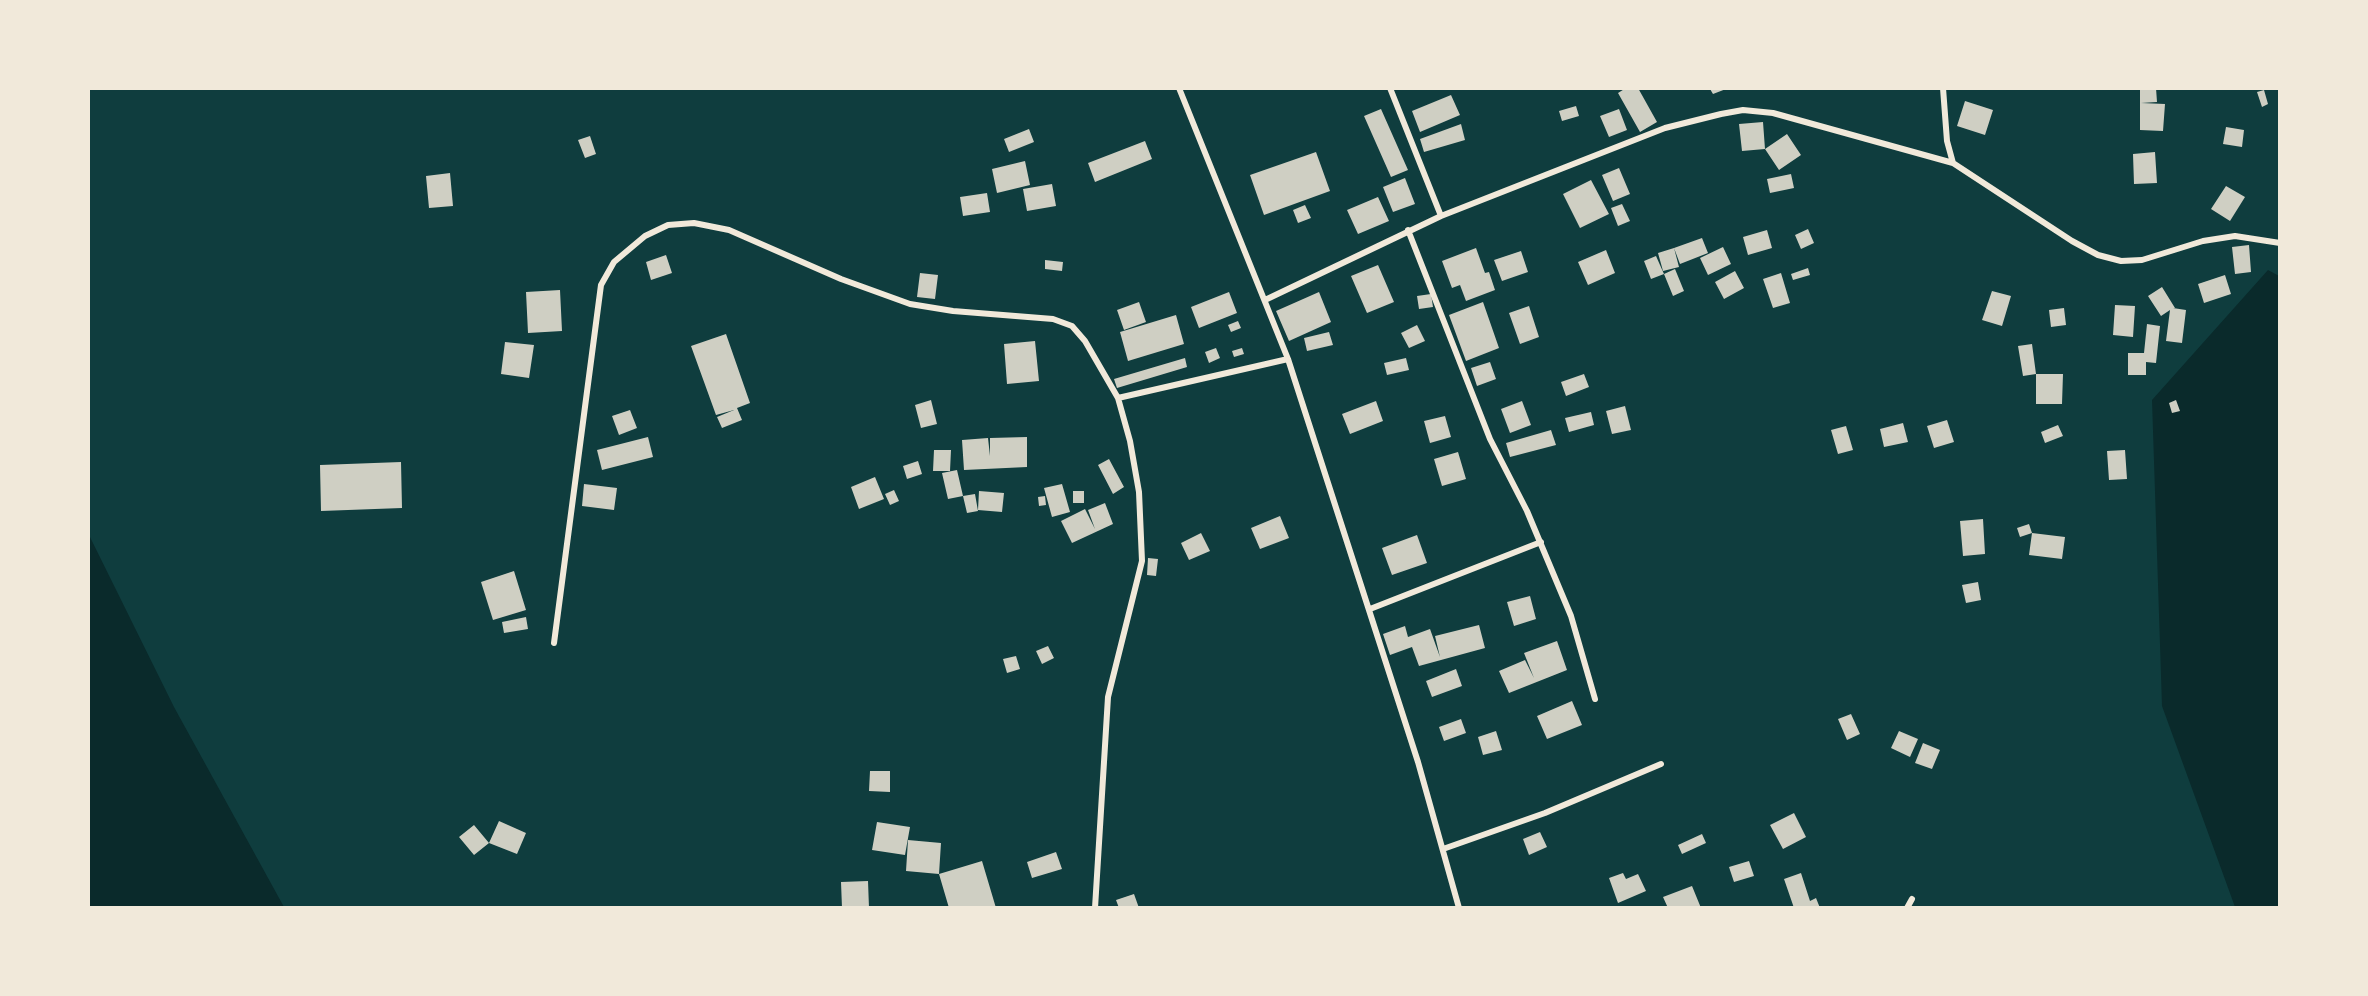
<!DOCTYPE html>
<html>
<head>
<meta charset="utf-8">
<style>
  body { margin:0 }
  #map { position:relative; width:2368px; height:996px; overflow:hidden; background:#0f3d3e; font-family:"Source Sans 3",sans-serif }
  canvas { display:block }
  .frame { position:absolute; inset:0; border:90px solid #f1e9da; pointer-events:none }
</style>
</head>
<body>
<div id="map">
<canvas width="2368" height="996"></canvas>
<div class="frame"></div>
</div>
<script>
const c = document.querySelector('canvas').getContext('2d');
c.lineJoin = 'round';
function fillPath(path, color) { c.fillStyle = color; c.fill(path, 'evenodd'); }
const toPath = rows => new Path2D(rows.map(r => 'M' + r).join(''));
function strokePath(path, color, width, dash) { c.strokeStyle = color; c.lineWidth = width; c.lineCap = dash ? 'butt' : 'round'; c.setLineDash(dash || []); c.stroke(path); }
fillPath(toPath([
  [2268,270,2279,276,2279,907,2235,907,2162,706,2152,400],
  [88,533,174,707,284,907,89,907]
]), '#0a2a2b');
fillPath(toPath([
  [1626,88,1638,88,1657,122,1640,132,1618,93],
  [2140,88,2156,88,2157,102,2141,103,2165,104,2163,131,2140,130],
  [1710,89,1726,89,1713,94],
  [2264,90,2268,104,2262,107,2257,92],
  [1451,95,1460,115,1420,132,1412,111],
  [1965,101,1993,110,1985,135,1957,126],
  [1576,106,1579,116,1562,121,1559,111],
  [1381,109,1408,170,1391,177,1364,116],
  [1619,109,1627,130,1609,137,1600,116],
  [1763,122,1765,149,1787,134,1801,155,1779,170,1765,149,1742,151,1739,124],
  [1461,124,1465,140,1424,152,1420,139],
  [2226,127,2244,130,2242,147,2223,144],
  [1029,129,1034,142,1009,152,1004,139],
  [590,136,596,154,585,158,578,140],
  [1145,141,1152,159,1095,182,1088,163],
  [1316,152,1330,191,1264,215,1250,175],
  [2155,152,2157,183,2134,184,2133,154],
  [1025,161,1030,185,997,193,992,169],
  [1619,168,1630,194,1613,201,1602,175],
  [450,173,453,206,429,208,426,176],
  [1791,174,1794,188,1770,193,1767,179],
  [1405,178,1415,204,1393,212,1383,187],
  [1591,180,1609,214,1580,228,1563,194],
  [1052,184,1056,206,1027,211,1023,189],
  [2226,186,2245,197,2230,221,2211,209],
  [987,193,990,212,963,216,960,197],
  [1378,197,1389,221,1358,234,1347,210],
  [1622,204,1630,221,1618,226,1611,208],
  [1305,205,1311,218,1298,223,1293,210],
  [1808,229,1814,243,1801,249,1795,235],
  [1767,230,1772,248,1748,255,1743,237],
  [1702,238,1708,253,1680,264,1674,248],
  [2249,245,2251,272,2235,274,2232,247],
  [1723,247,1731,264,1708,275,1700,258],
  [1476,248,1485,273,1489,272,1495,290,1466,301,1460,285,1452,288,1442,261],
  [1674,248,1679,267,1663,271,1658,253],
  [1606,250,1615,273,1588,285,1578,262],
  [1521,251,1528,272,1502,281,1494,260],
  [666,255,672,273,651,280,646,262],
  [1656,256,1664,274,1651,279,1644,261],
  [1045,260,1063,262,1062,271,1045,269],
  [1378,265,1394,302,1367,313,1351,276],
  [1808,268,1810,275,1793,280,1791,274],
  [1675,269,1684,291,1673,296,1664,274],
  [1735,271,1744,288,1724,299,1715,282],
  [920,273,938,275,935,299,917,297],
  [1781,273,1790,303,1773,308,1763,279],
  [2225,275,2231,294,2204,303,2198,284],
  [2162,287,2175,308,2173,308,2186,310,2182,343,2166,341,2170,310,2161,316,2148,296],
  [560,290,562,331,528,333,526,292],
  [1992,291,2011,296,2002,326,1982,320],
  [1229,292,1237,313,1199,328,1191,307],
  [1319,292,1331,322,1289,341,1276,311],
  [1431,294,1433,307,1419,309,1417,296],
  [1139,302,1146,322,1124,330,1117,310],
  [1483,302,1499,348,1466,361,1449,315],
  [2115,305,2135,306,2133,337,2113,335],
  [1529,306,1539,337,1520,344,1509,313],
  [2064,308,2066,325,2051,327,2049,310],
  [1176,315,1184,344,1128,361,1120,332],
  [1238,321,1241,328,1231,332,1228,325],
  [2147,324,2160,326,2156,363,2146,362,2146,375,2128,375,2128,353,2144,353],
  [1417,325,1425,341,1409,348,1401,333],
  [1329,332,1333,345,1307,351,1304,338],
  [726,334,750,403,737,408,742,420,722,428,717,417,734,410,716,415,691,346],
  [1035,341,1039,381,1007,384,1004,344],
  [505,342,534,345,529,378,501,374],
  [2032,344,2036,374,2023,376,2018,346],
  [1216,348,1220,358,1209,363,1205,352],
  [1242,348,1244,354,1234,357,1232,351],
  [1185,358,1187,367,1117,388,1114,379],
  [1406,358,1409,370,1387,375,1384,363],
  [1490,362,1496,379,1477,386,1471,368],
  [1584,374,1589,387,1566,396,1561,382],
  [2036,374,2063,374,2062,404,2036,404],
  [931,400,937,424,921,428,915,405],
  [2176,400,2180,411,2172,413,2169,403],
  [1376,401,1383,421,1350,434,1342,414],
  [1522,401,1531,425,1510,433,1501,409],
  [1625,406,1631,430,1612,434,1606,411],
  [630,410,637,428,619,435,612,416],
  [1591,412,1594,425,1569,432,1565,418],
  [1445,416,1451,437,1430,443,1424,421],
  [1947,420,1954,442,1934,448,1927,426],
  [1903,423,1908,442,1884,447,1880,429],
  [2058,425,2063,436,2045,443,2041,432],
  [1846,426,1853,450,1838,454,1831,430],
  [1551,430,1556,445,1510,457,1506,443],
  [648,437,653,457,602,470,597,450],
  [1027,437,1027,467,964,470,962,440,988,438,990,456,990,438],
  [934,450,951,450,950,471,933,471],
  [2125,450,2127,479,2109,480,2107,451],
  [1458,452,1466,479,1442,486,1434,459],
  [1109,459,1124,487,1113,494,1098,465],
  [918,461,922,474,907,479,903,466],
  [401,462,402,508,321,511,320,465],
  [957,470,963,496,975,494,978,511,967,513,963,496,948,499,942,473],
  [875,477,884,499,859,509,851,487],
  [584,484,617,488,614,510,582,506],
  [1062,484,1070,512,1052,517,1044,488],
  [894,490,899,501,890,505,885,494],
  [979,491,1004,493,1002,512,978,510],
  [1073,491,1084,491,1084,503,1073,503],
  [1045,496,1046,505,1039,506,1038,497],
  [1105,503,1113,524,1072,543,1061,521,1085,509,1095,529,1088,510],
  [1280,516,1289,538,1260,549,1251,528],
  [1983,519,1985,554,1963,556,1960,521],
  [2029,524,2032,533,2020,537,2017,528],
  [1201,533,1210,551,1189,560,1181,543],
  [2032,533,2065,537,2062,559,2029,555],
  [1417,535,1427,563,1392,575,1382,548],
  [1148,558,1158,559,1156,576,1147,575],
  [514,571,526,610,493,620,481,582],
  [1978,582,1981,600,1966,603,1962,585],
  [1530,596,1536,619,1514,626,1507,602],
  [526,617,528,629,504,633,502,622],
  [1479,625,1485,648,1419,666,1412,647,1390,655,1383,634,1405,626,1408,637,1430,629,1440,657,1435,636],
  [1557,641,1567,670,1509,693,1499,671,1525,660,1534,678,1524,653],
  [1048,646,1054,658,1042,664,1036,651],
  [1016,656,1020,669,1007,673,1003,659],
  [1456,669,1462,686,1432,697,1426,681],
  [1572,701,1582,725,1547,739,1537,716],
  [1851,714,1860,734,1847,740,1838,719],
  [1461,719,1466,733,1444,741,1439,727],
  [1496,731,1502,750,1483,755,1478,737],
  [1899,731,1918,739,1910,757,1891,748],
  [1923,743,1940,750,1932,769,1915,763],
  [870,771,890,771,890,792,869,791],
  [1794,813,1806,837,1783,849,1770,825],
  [499,821,526,833,517,854,489,843],
  [877,822,910,827,905,855,872,850],
  [474,825,489,843,474,855,459,837],
  [1540,832,1547,847,1529,855,1523,839],
  [1702,834,1706,843,1682,854,1678,845],
  [908,840,941,843,939,874,906,871],
  [1056,852,1062,869,1032,878,1027,862],
  [982,861,996,908,949,908,939,874],
  [1749,861,1754,876,1734,882,1729,867],
  [1623,873,1626,879,1638,874,1646,891,1618,903,1609,878],
  [1801,873,1810,901,1816,898,1820,908,1794,908,1784,879],
  [868,881,869,908,842,908,841,882],
  [1692,886,1701,908,1668,908,1663,897],
  [1134,894,1139,908,1119,908,1116,900]
]), '#cfcfc3');
strokePath(toPath([
  [1179,88,1288,359,1418,762,1459,908],
  [1390,88,1441,216],
  [1943,88,1947,141,1953,163],
  [1408,230,1490,439,1527,511,1571,616,1595,699],
  [1265,300,1441,216,1665,128,1721,114,1743,110,1773,113,1953,163,2072,241,2098,255,2121,261,2142,260,2203,241,2235,236,2280,243],
  [1370,609,1541,542],
  [554,643,601,285,614,262,645,236,668,225,694,223,729,230,841,279,910,304,953,311,1053,319,1072,326,1085,341,1118,398,1288,359],
  [1443,849,1545,813,1661,764],
  [1095,908,1108,697,1142,561,1139,492,1130,441,1118,398],
  [1907,908,1912,899]
]), '#f1e9da', 6);
</script>
</body>
</html>
